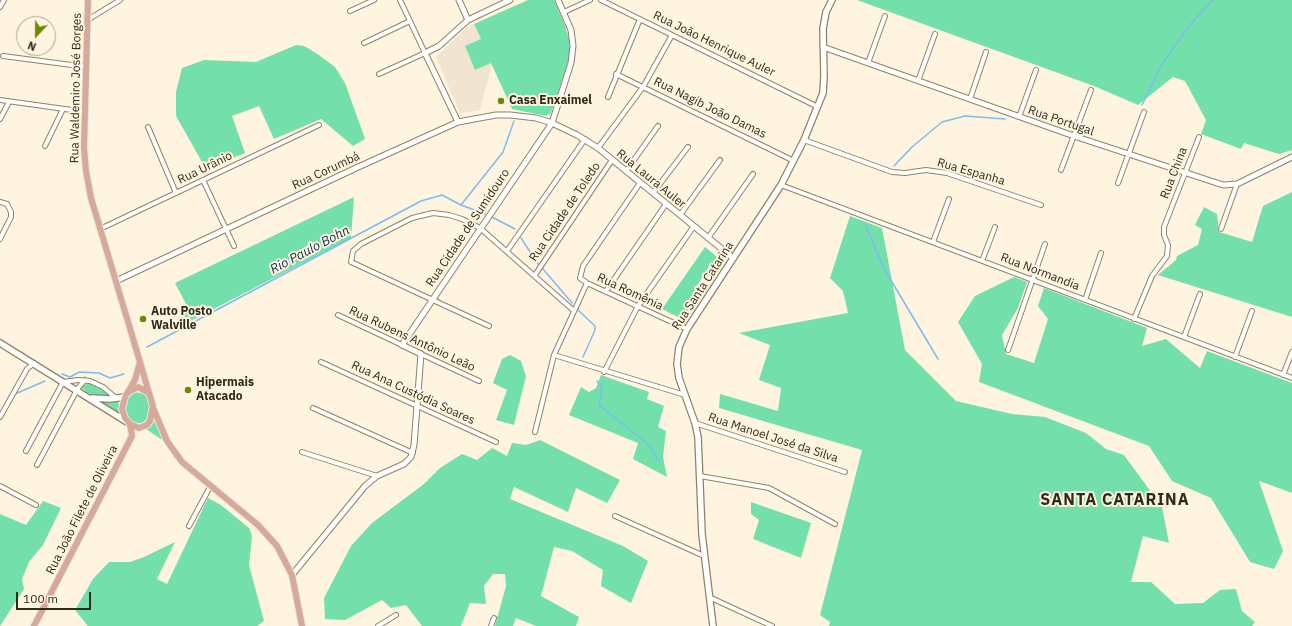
<!DOCTYPE html>
<html>
<head>
<meta charset="utf-8">
<style>
  body { margin:0 }
  #map { position:relative; width:1292px; height:626px; overflow:hidden; background:#fef4df; font-family:"IBM Plex Sans",sans-serif }
  canvas { display:block }
  .north { position:absolute; left:16px; top:16px; width:40px; height:40px; box-sizing:border-box; background:#fef4df; border:1px solid #aca391; border-radius:50%; rotate:202deg; font-size:11px; font-weight:700; line-height:16px; text-align:center; color:#302a1c }
  .north::after { content:''; display:block; margin:auto; width:14px; height:18px; background:#6d8901; clip-path:polygon(50% 0,100% 100%,50% 72%,0 100%) }
  .scale { position:absolute; left:16px; top:592px; width:75px; height:18px; box-sizing:border-box; border:2px solid #302a1c; border-top:0; padding-left:5px; font-size:12px; line-height:14px; white-space:nowrap; color:#302a1c; -webkit-text-stroke:3px #fef4df; paint-order:stroke }
</style>
</head>
<body>
<div id="map">
<canvas width="1292" height="626"></canvas>
<div class="north">N</div>
<div class="scale">100 m</div>
</div>
<script>
const c = document.querySelector('canvas').getContext('2d');
c.lineJoin = 'round';
function fillPath(path, color) { c.fillStyle = color; c.fill(path, 'evenodd'); }
const toPath = rows => new Path2D(rows.map(r => 'M' + r).join(''));
function strokePath(path, color, width, dash) { c.strokeStyle = color; c.lineWidth = width; c.lineCap = dash ? 'butt' : 'round'; c.setLineDash(dash || []); c.stroke(path); }
function drawText(font, color, halo, rows, align = 'center') {
  c.font = font + ' "IBM Plex Sans",sans-serif'; c.lineWidth = 4; c.setLineDash([]); c.textBaseline = 'middle'; c.strokeStyle = halo; c.fillStyle = color; for (const [text, x, y, turn = 0] of rows) {
    c.save(); c.translate(x, y); c.rotate((+turn || 0) * Math.PI / 180); c.textAlign = isNaN(turn) ? turn : align; if (halo) c.strokeText(text, 0, 0); c.fillText(text, 0, 0); c.restore();
  }
}
fillPath(toPath([
  [474,24,492,65,480,110,460,113,436,57,466,28]
]), '#f1e5d1');
fillPath(toPath([
  [528,0,554,0,565,26,569,39,570,52,567,65,551,113,546,116,512,109,491,63,475,70,465,46,481,39,474,24],
  [857,0,1292,0,1292,150,1279,154,1244,143,1241,149,1201,134,1206,120,1185,81,1173,77,1138,105,1094,86],
  [296,45,304,46,316,53,335,67,345,83,365,139,353,146,321,119,274,139,259,106,232,116,245,153,206,169,176,116,176,92,182,68,204,60,256,62],
  [1292,192,1292,317,1158,275,1176,260,1177,256,1198,245,1202,229,1195,225,1204,207,1217,214,1219,232,1252,242,1263,206],
  [354,197,351,238,177,328,186,304,175,283],
  [850,216,882,228,905,350,956,401,1012,414,1045,417,1086,433,1106,449,1124,455,1162,507,1169,543,1143,536,1131,582,1151,582,1175,604,1203,603,1220,590,1236,589,1242,611,1255,622,1252,626,829,626,830,622,820,615,862,450,719,408,720,394,778,411,781,388,759,380,770,345,739,333,848,313,843,291,830,278],
  [705,247,722,261,720,267,711,263,695,289,703,295,684,320,662,309],
  [1014,277,1027,282,1018,308,1002,335,1006,354,1034,363,1048,319,1038,306,1044,288,1147,328,1142,346,1166,339,1200,368,1207,351,1292,383,1292,493,1259,481,1283,551,1274,569,1250,562,1211,498,1172,481,1149,446,979,382,982,364,958,322,975,296],
  [510,355,521,361,526,376,514,425,496,420,507,390,493,383,502,359],
  [601,375,649,392,647,399,664,406,658,427,666,431,663,457,667,477,633,459,638,443,569,415,581,387,589,392,596,388],
  [89,383,111,395,96,396,88,393,82,388,82,386],
  [135,392,144,394,148,398,150,412,149,417,142,423,133,423,129,420,125,412,128,397],
  [118,400,121,417,98,401],
  [154,420,157,427,164,441,146,429],
  [540,440,620,480,607,503,576,488,568,512,514,487,510,499,623,546,648,561,631,603,601,586,603,570,572,551,554,547,541,596,579,617,576,626,536,626,516,618,513,626,495,626,506,586,505,574,493,574,484,586,486,604,470,603,461,626,422,626,406,605,391,608,382,600,345,620,325,619,324,598,351,546,372,523,424,484,440,468,462,454,477,460,492,448,507,456,512,443,526,445],
  [208,498,221,505,249,528,252,536,249,565,264,621,257,626,88,626,75,610,93,579,109,562,130,562,144,557,175,542,157,579,167,584],
  [43,501,61,508,43,545,29,562,22,579,24,589,0,626,0,514,26,525],
  [751,502,811,523,801,558,753,539,759,520,751,514]
]), '#73dfaa');
strokePath(toPath([
  [1142,105,1162,64,1189,26,1213,0],
  [894,166,912,147,942,122,965,116,1005,119],
  [461,205,503,152,514,121],
  [492,217,515,229],
  [866,226,883,267,938,359],
  [521,238,538,264],
  [543,269,572,303],
  [578,310,595,326,595,330,583,357],
  [147,347,421,201,442,195,461,205,485,214],
  [62,374,70,377,79,372,99,373,110,378,124,374],
  [597,381,602,388,599,405,650,446,659,461],
  [15,394,45,381]
]), '#7dbbf3', 1.5);
const minor = toPath([
  [601,0,818,107],
  [0,7,4,0],
  [350,11,374,0],
  [564,12,590,0],
  [89,19,120,0],
  [364,43,410,21],
  [3,56,87,67],
  [868,63,885,16],
  [379,74,425,53,400,0],
  [616,74,794,161],
  [918,81,935,34],
  [608,97,640,19],
  [970,99,986,52],
  [0,100,86,112],
  [1019,117,1036,70],
  [0,119,9,102],
  [148,127,176,193],
  [804,140,892,172,905,173,926,170,947,173,1041,205],
  [45,146,63,109],
  [598,148,643,87,672,35],
  [1061,170,1091,90],
  [626,171,658,126],
  [203,180,234,246],
  [640,183,583,266,580,278,587,283,687,329],
  [1118,183,1144,112],
  [781,185,1292,378],
  [653,193,688,147],
  [0,202,7,204,11,212,11,217,0,239],
  [680,215,720,160],
  [100,229,319,125],
  [1221,229,1237,184],
  [708,238,753,174],
  [933,242,949,199],
  [507,251,585,139],
  [982,261,995,227],
  [535,275,612,160],
  [606,291,666,204],
  [1085,300,1101,253],
  [338,315,402,345],
  [1134,319,1152,276,1167,256,1168,245,1164,235,1164,227,1199,137],
  [489,326,351,262,353,251,361,244,412,218,433,213,449,215,462,219,480,228,573,310],
  [1184,337,1200,294],
  [1008,350,1045,244],
  [421,354,479,381],
  [554,355,685,395],
  [1235,357,1252,311],
  [321,362,496,442],
  [604,372,638,306,694,226],
  [1283,375,1292,352],
  [313,408,413,453],
  [0,417,27,369,34,363],
  [695,423,845,472],
  [535,432,554,355,587,283],
  [26,451,63,382,78,380,90,381,103,387,116,398],
  [302,452,377,476],
  [37,465,78,388,85,380],
  [700,476,769,488,835,524],
  [0,486,36,505],
  [615,516,704,556],
  [189,526,210,487],
  [709,597,772,626],
  [378,626,396,615],
  [491,626,494,618]
]);
const tertiary = toPath([
  [459,0,468,20],
  [823,47,1074,136,1223,185,1237,184,1292,157],
  [458,122,425,53,439,46,468,20,510,0],
  [116,281,356,168,458,122,496,115,510,115,536,118,552,123,577,135,598,148,733,258],
  [292,575,365,486,377,476,404,464,411,457,414,445,421,354,402,345,552,123,571,63,573,46,571,30,558,0]
]);
const secondary = toPath([
  [0,343,127,422],
  [92,398,110,399,125,397],
  [713,626,702,534,698,437,695,423,679,378,677,364,679,347,687,329,781,185,804,140,823,93,824,76,823,29,826,12,832,0]
]);
const primary = toPath([
  [88,0,84,148,86,171,91,198,140,362,149,393,153,406,150,421,147,425,139,428,130,424,125,418,122,409,125,397,135,380,140,362],
  [129,392,138,387,149,393],
  [154,410,167,441,182,462,258,525,277,546,292,575,302,626],
  [34,626,132,436,130,424]
]);
strokePath(minor, '#928262', 6);
strokePath(tertiary, '#928262', 7);
strokePath(secondary, '#928262', 8);
strokePath(primary, '#e6e5e4', 8);
strokePath(minor, '#fff', 4);
strokePath(tertiary, '#fff', 5);
strokePath(secondary, '#fff', 5.5);
strokePath(primary, '#d7a998', 6);
for (const [x, y, r, color] of [
  [501,101,4,"#6d8901"],
  [143,319,4,"#6d8901"],
  [188,390,4,"#6d8901"]
]) { const dot = new Path2D(); dot.arc(x, y, r, 0, 2 * Math.PI); c.fillStyle = color; c.fill(dot); strokePath(dot, '#fef4df', 1.5); }
drawText('12px', '#302a1c', '#fef4df', [
  ["Rua João Henrique Auler",714,44,26],
  ["Rua Waldemiro José Borges",76,88,-89],
  ["Rua Nagib João Damas",710,108,26],
  ["Rua Portugal",1061,121,19],
  ["Rua Urânio",205,168,-26],
  ["Rua Corumbá",326,171,-25],
  ["Rua Espanha",971,172,16],
  ["Rua China",1174,173,-69],
  ["Rua Laura Auler",651,179,39],
  ["Rua Cidade de Toledo",565,212,-56],
  ["Rua Cidade de Sumidouro",468,228,-56],
  ["Rua Normandia",1040,272,21],
  ["Rua Santa Catarina",703,286,-57],
  ["Rua Romênia",630,292,25],
  ["Rua Rubens Antônio Leão",412,339,25],
  ["Rua Ana Custódia Soares",413,393,25],
  ["Rua Manoel José da Silva",773,438,18],
  ["Rua João Filete de Oliveira",82,510,-63]
]);
drawText('bold 12px', '#302a1c', '#fef4df', [
  ["Casa Enxaimel",509,101],
  ["Auto Posto",151,312],
  ["Walville",151,326],
  ["Hipermais",196,383],
  ["Atacado",196,397]
], 'left');
drawText('italic 13px', '#0c2e4a', '#fef4df', [
  ["Rio Paulo Bohn",310,250,-28]
]);
c.letterSpacing = '1px';
drawText('bold 16px', '#302a1c', '#fef4df', [
  ["SANTA CATARINA",1115,500]
]);
c.letterSpacing = '0px';
</script>
</body>
</html>
